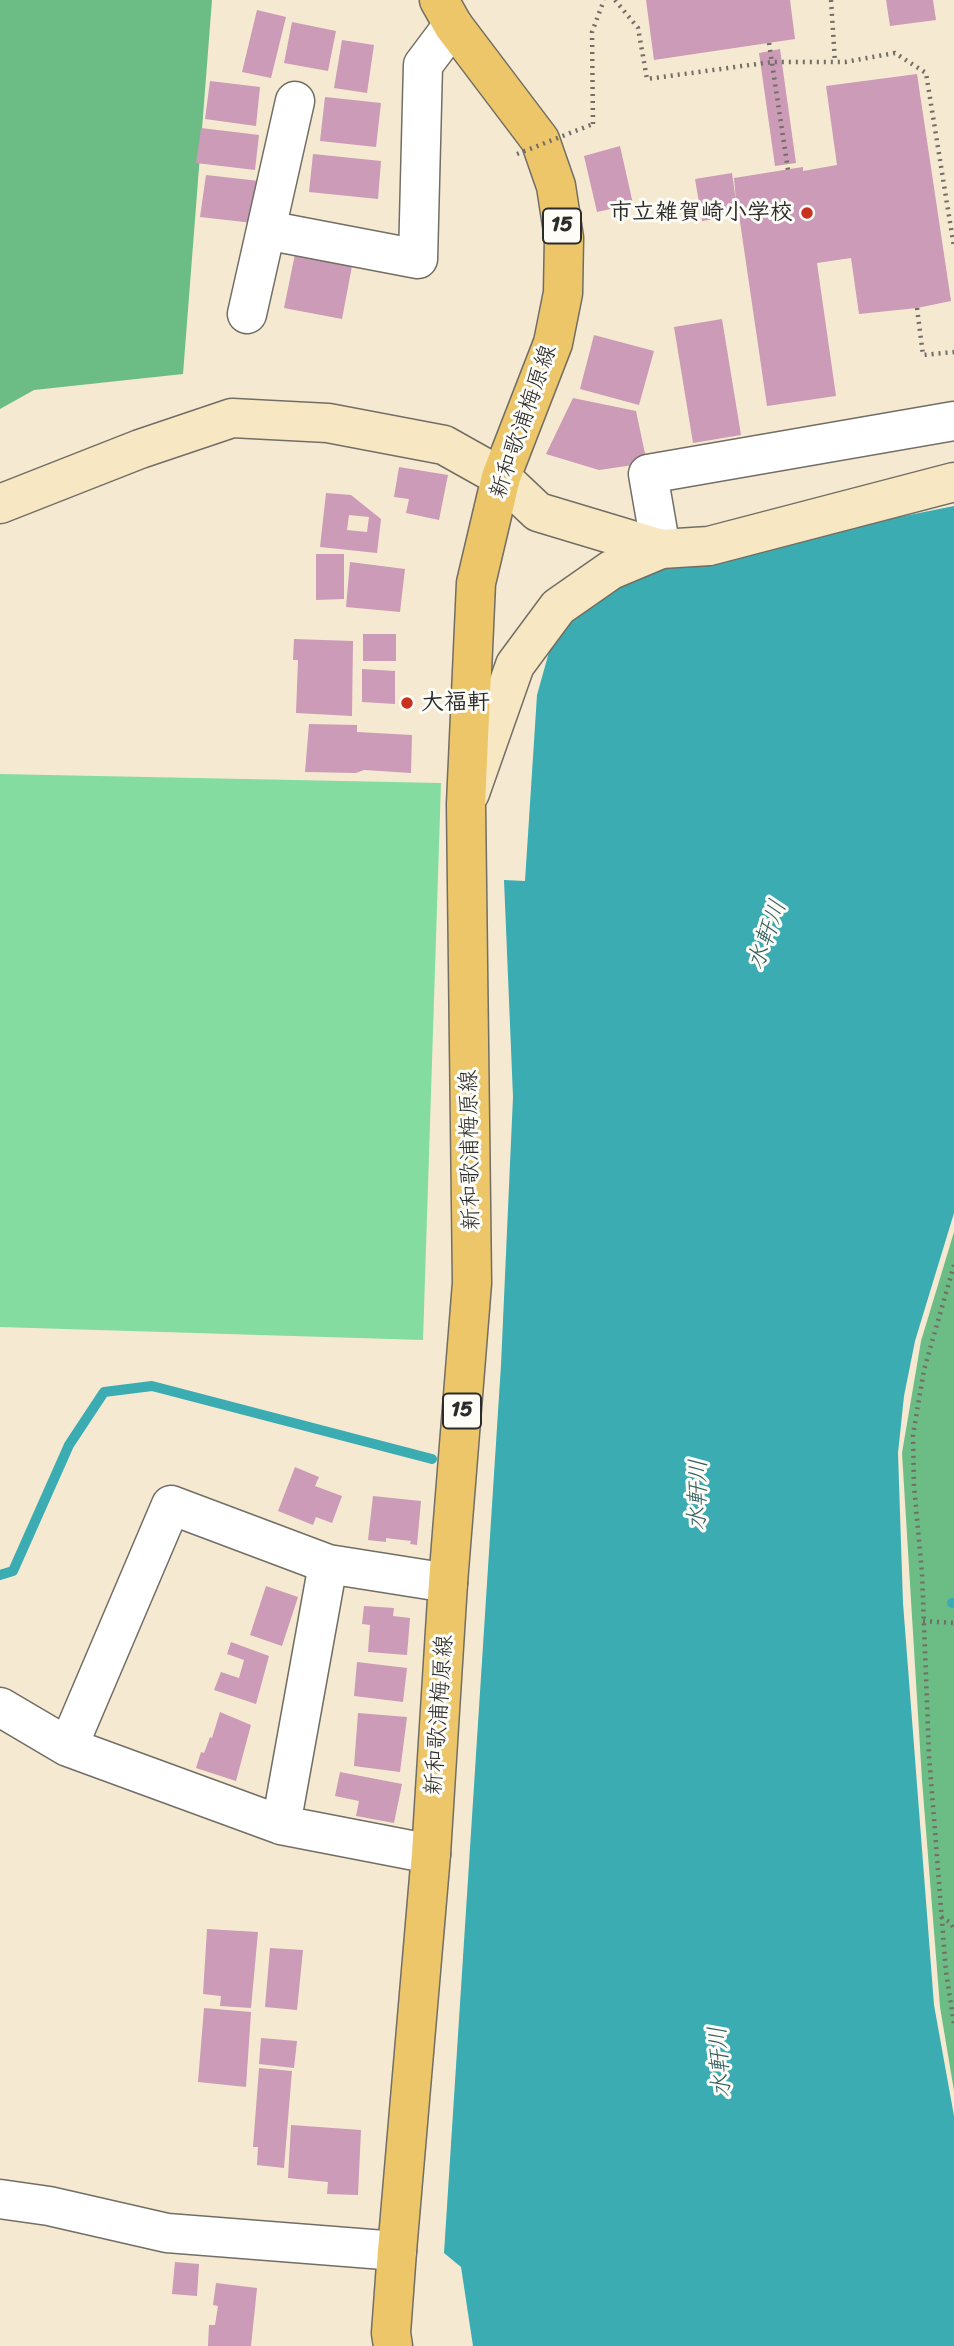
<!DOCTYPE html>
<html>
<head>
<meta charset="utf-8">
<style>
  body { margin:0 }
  canvas { display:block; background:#f5e9d1 }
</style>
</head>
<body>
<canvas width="954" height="2346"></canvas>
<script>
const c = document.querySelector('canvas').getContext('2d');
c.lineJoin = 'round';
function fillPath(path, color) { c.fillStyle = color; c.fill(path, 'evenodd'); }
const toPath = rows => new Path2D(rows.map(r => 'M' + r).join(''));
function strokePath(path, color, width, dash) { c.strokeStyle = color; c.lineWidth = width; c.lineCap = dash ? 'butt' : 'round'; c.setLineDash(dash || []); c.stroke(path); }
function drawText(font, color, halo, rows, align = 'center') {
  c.font = font + ' Sriracha,"Klee One",sans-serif'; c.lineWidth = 6; c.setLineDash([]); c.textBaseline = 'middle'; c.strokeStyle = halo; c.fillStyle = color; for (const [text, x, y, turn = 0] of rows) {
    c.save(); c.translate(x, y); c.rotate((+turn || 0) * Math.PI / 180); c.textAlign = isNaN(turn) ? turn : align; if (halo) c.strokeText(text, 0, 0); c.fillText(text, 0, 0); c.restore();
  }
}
fillPath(toPath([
  [0,774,441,783,423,1340,0,1327]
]), '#85dca0');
fillPath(toPath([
  [0,0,212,0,183,374,34,390,0,409],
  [954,1232,954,2091,940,2007,922,1780,902,1453,921,1341]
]), '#6cbc86');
fillPath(toPath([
  [954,506,954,1213,915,1341,904,1396,898,1453,903,1603,934,2005,954,2116,954,2346,473,2346,461,2267,444,2253,501,1365,513,1097,504,880,525,881,537,695,549,652,573,615,641,569]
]), '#3aacb2');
strokePath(toPath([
  [0,1575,13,1571,69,1445,104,1392,152,1386,432,1459],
  [952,1603,954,1603]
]), '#3aacb2', 10);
fillPath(toPath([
  [646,0,790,0,795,39,654,60],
  [886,0,933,0,936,20,890,26],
  [257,10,286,17,271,78,242,72],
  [292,22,336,31,328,71,284,63],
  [342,40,374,45,367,93,334,88],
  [780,49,796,163,775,166,759,53],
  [917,74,951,301,917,308,859,314,851,258,817,263,836,396,767,406,739,215,702,221,695,179,732,173,736,201,734,178,803,167,803,171,837,165,826,86],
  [210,81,260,87,256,126,205,119],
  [325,97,381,103,376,147,320,141],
  [201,128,259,135,255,170,196,163],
  [620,146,633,204,597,212,584,156],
  [313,154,381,161,378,199,309,192],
  [206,175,259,181,253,223,200,217],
  [295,254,352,266,342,319,284,308],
  [722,319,741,435,693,443,674,327],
  [594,335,654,351,639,405,580,389],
  [573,398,636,411,647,463,599,470,546,454],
  [399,467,448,475,439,520,406,513,409,499,394,497],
  [326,493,351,495,381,519,377,553,320,547],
  [349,515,369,517,367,532,347,530],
  [316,554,344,554,344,599,316,600],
  [350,562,405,569,400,612,346,607],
  [363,634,396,634,396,661,363,661],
  [294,639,353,641,352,716,296,713,298,660,293,660],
  [362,669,395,671,395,704,362,702],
  [309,724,357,725,357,732,412,735,411,773,364,770,356,773,305,772],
  [295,1467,319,1477,315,1486,342,1496,332,1523,316,1517,313,1525,278,1511],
  [373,1496,421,1501,417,1545,410,1544,411,1541,386,1538,386,1542,368,1540],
  [266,1586,298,1597,282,1646,250,1635],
  [364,1606,394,1608,393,1616,410,1618,407,1655,368,1652,370,1625,362,1624],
  [231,1642,269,1656,256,1704,214,1690,221,1672,239,1678,244,1660,227,1654],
  [357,1662,407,1668,403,1702,354,1696],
  [220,1712,251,1725,236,1781,196,1768,201,1752,204,1753,210,1737,212,1738],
  [358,1713,407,1717,400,1772,354,1766],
  [340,1772,402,1784,394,1823,356,1816,359,1801,335,1796],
  [207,1929,258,1932,251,2008,220,2006,221,1996,203,1994],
  [270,1948,303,1950,297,2010,265,2007],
  [204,2008,251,2012,246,2087,198,2082],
  [261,2038,297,2041,294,2068,259,2064],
  [259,2068,292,2071,284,2168,257,2165,258,2147,253,2147],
  [291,2125,361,2130,358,2195,327,2194,328,2182,288,2178],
  [175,2262,199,2264,197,2296,172,2294],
  [216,2283,257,2288,251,2346,208,2346,209,2325,215,2325,218,2306,213,2305]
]), '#cb9bb7');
const street = toPath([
  [266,230,418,259,423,65,453,25],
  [247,314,295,101],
  [661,549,648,474,954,421],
  [328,1564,281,1825,431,1854],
  [0,1707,68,1747,281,1825],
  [68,1747,171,1505,328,1564,448,1583],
  [0,2199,49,2206,167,2233,397,2251]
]);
const secondary = toPath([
  [0,504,140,449,232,418,328,423,444,445,501,477,538,512,661,549,709,546,954,482],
  [470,793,515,665,558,607,611,570,661,549]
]);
const primary = toPath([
  [393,2346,391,2333,397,2251,431,1854,448,1583,472,1283,466,804,476,583,501,477,553,343,563,293,564,238,556,186,540,140,453,25,439,0]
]);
strokePath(street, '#726e65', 41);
strokePath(secondary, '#726e65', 41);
strokePath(primary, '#726e65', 41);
strokePath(toPath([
  [615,0,638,28,647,79,772,62,845,62,895,53,926,73,954,247],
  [831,0,835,62],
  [769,43,788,170],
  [593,124,592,32,604,0],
  [917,308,923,355,954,352],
  [954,1265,924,1370,913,1435,914,1486,922,1573,929,1755,946,1972,954,2024],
  [923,1621,954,1623],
  [941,1917,951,1923,954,1929]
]), '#726e65', 4.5, [2, 5]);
strokePath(street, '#fff', 38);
strokePath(secondary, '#f7e8c3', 38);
strokePath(primary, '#ecc669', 38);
strokePath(toPath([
  [517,154,593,124]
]), '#726e65', 4.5, [2, 5]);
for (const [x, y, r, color] of [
  [807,213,7,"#c8321e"],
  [407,703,7,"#c8321e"]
]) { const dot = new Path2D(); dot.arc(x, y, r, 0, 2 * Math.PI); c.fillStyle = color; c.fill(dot); strokePath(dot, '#fdfcf7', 2.5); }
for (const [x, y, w] of [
  [562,226,38],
  [462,1411,38]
]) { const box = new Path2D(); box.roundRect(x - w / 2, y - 17.5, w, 35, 5); c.fillStyle = '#fdfcf7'; c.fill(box); strokePath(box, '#2b2b2b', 2); }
drawText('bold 21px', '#2b2b2b', null, [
  ["15",562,226],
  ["15",462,1411]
]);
drawText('bold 23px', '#2b2b2b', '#fdfcf7', [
  ["市立雑賀崎小学校",793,213],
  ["大福軒",421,703,"left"]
], 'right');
drawText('23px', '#2b2b2b', '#fdfcf7', [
  ["新和歌浦梅原線",524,422,-71],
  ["新和歌浦梅原線",471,1150,-91],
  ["新和歌浦梅原線",440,1715,-86]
]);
drawText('italic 24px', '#315f61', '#fdfcf7', [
  ["水軒川",768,935,-70],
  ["水軒川",699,1495,-89],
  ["水軒川",721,2062,-94]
]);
</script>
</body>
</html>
